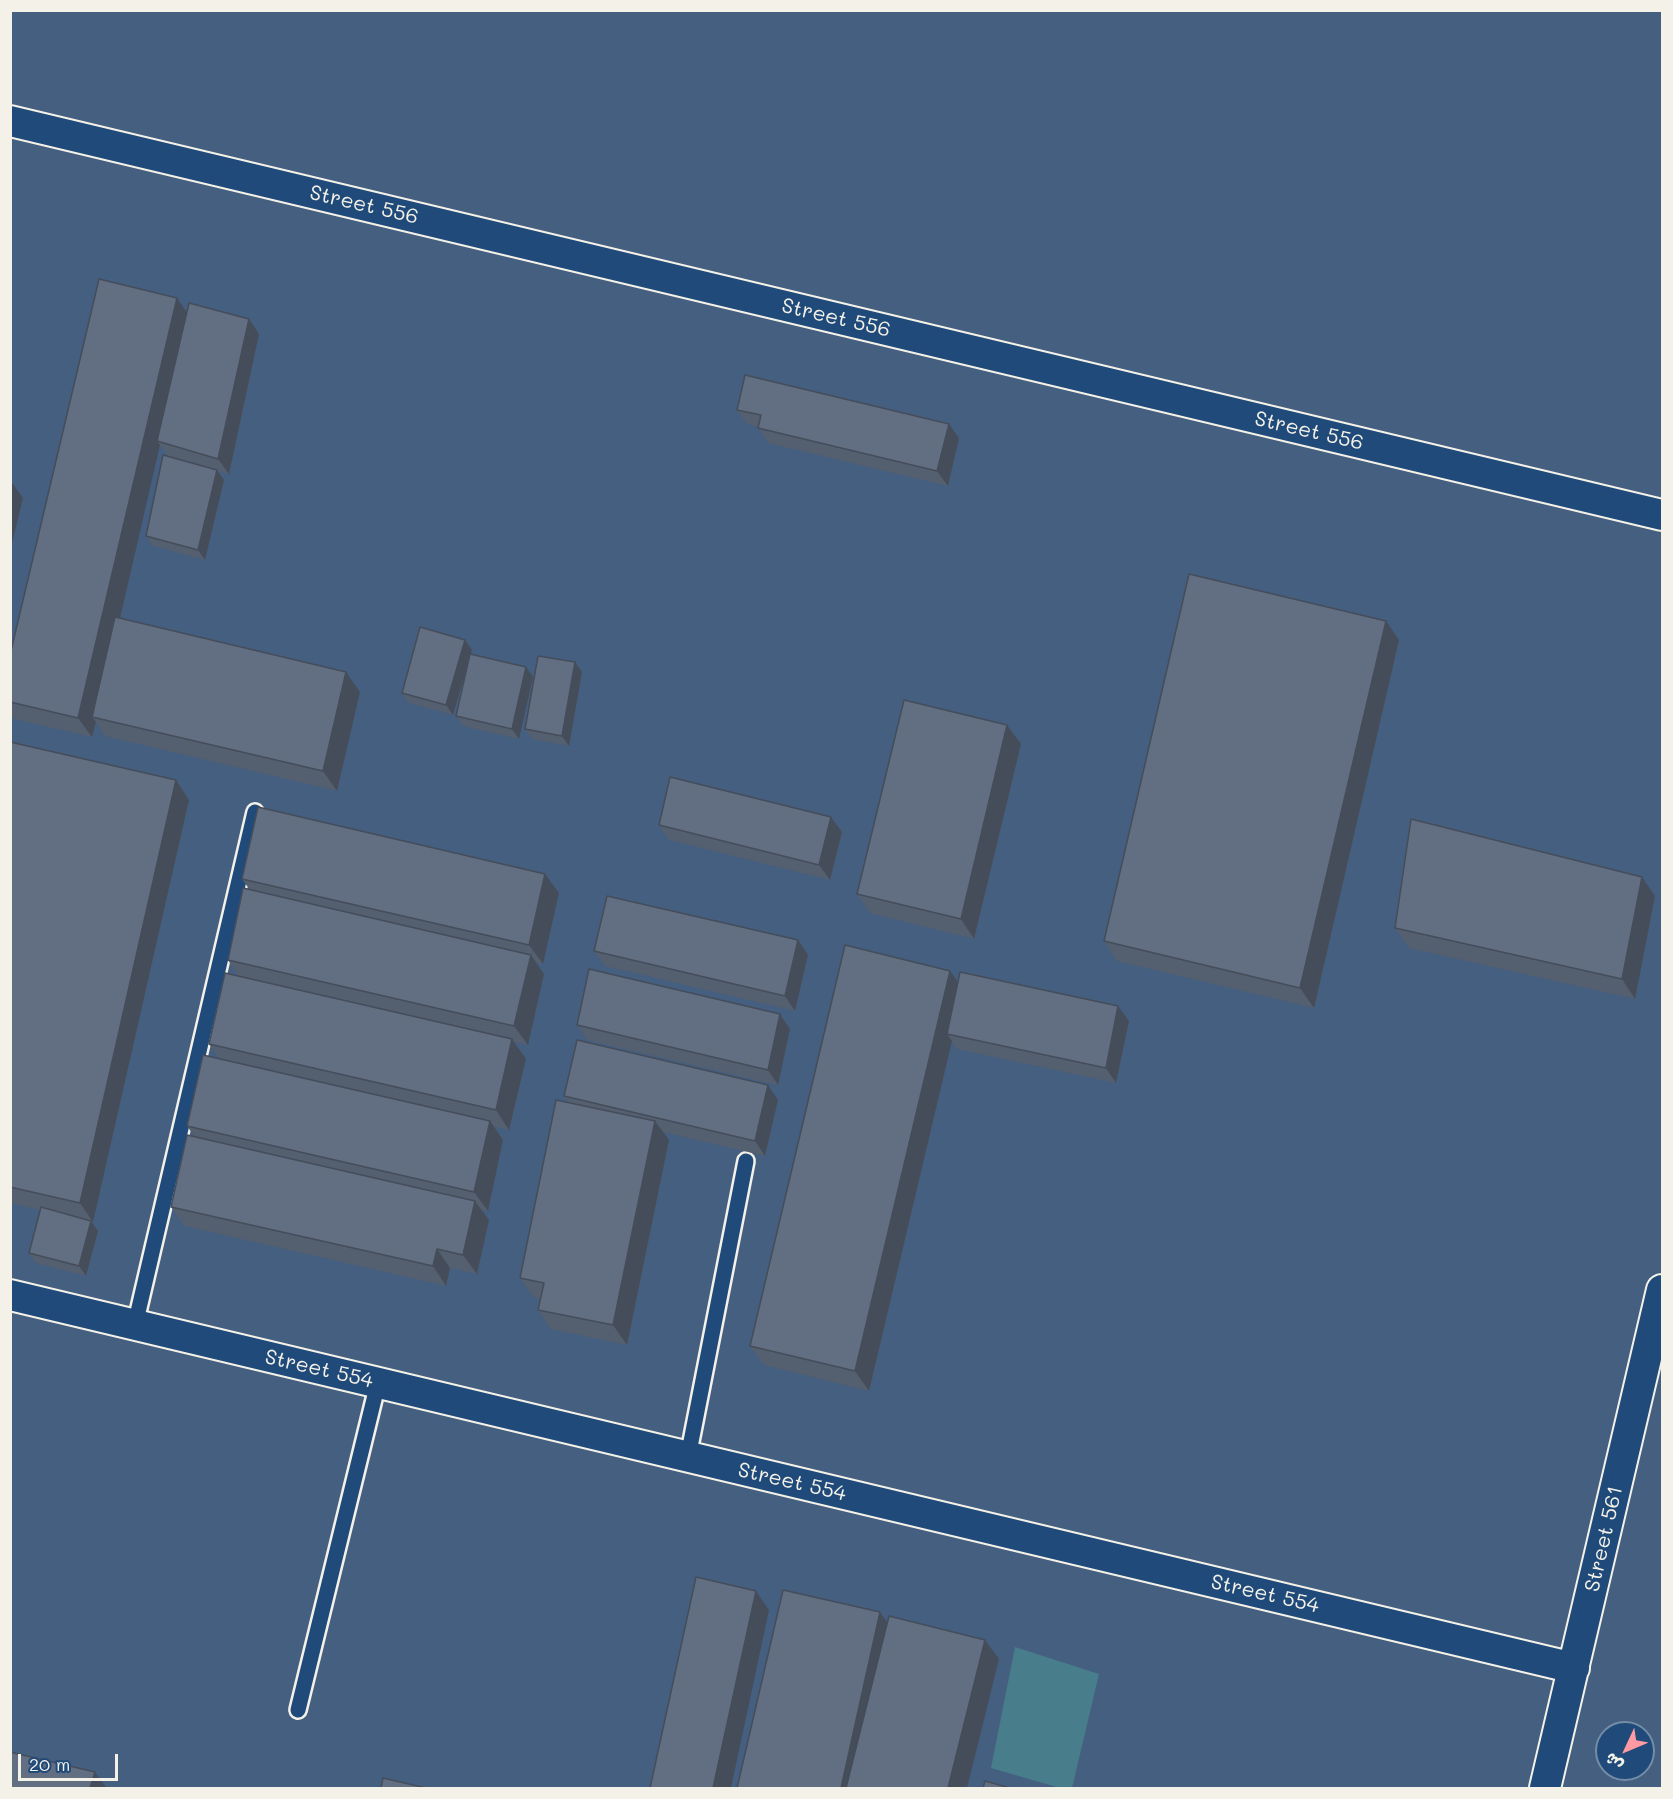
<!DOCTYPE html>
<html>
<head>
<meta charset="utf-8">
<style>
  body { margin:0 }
  #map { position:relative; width:1673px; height:1799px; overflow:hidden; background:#33557c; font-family:Mali,"Playpen Sans Arabic",sans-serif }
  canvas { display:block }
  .frame { position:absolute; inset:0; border:12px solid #f4f1e8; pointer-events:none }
  .north { position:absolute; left:1595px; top:1721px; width:60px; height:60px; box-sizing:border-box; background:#1f4a7a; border:2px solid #748da6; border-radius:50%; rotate:226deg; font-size:16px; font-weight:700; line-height:24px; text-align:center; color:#f4f1e8 }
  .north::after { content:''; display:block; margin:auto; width:21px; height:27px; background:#ff9aa2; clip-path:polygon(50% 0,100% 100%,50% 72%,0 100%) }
  .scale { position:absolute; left:18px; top:1754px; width:100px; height:27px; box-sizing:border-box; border:3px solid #f4f1e8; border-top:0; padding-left:8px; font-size:18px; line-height:21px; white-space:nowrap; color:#f4f1e8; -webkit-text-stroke:4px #1f4a7a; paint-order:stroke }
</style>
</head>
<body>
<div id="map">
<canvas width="1673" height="1799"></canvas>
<div class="frame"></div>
<div class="north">ش</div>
<div class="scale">20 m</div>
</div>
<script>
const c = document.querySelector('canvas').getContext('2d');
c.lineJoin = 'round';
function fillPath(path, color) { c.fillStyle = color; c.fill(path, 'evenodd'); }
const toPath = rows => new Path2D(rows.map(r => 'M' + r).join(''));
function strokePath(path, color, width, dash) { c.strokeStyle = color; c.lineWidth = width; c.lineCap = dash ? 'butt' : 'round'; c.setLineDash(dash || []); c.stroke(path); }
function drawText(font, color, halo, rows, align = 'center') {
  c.font = font + ' Mali,sans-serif'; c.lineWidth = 4.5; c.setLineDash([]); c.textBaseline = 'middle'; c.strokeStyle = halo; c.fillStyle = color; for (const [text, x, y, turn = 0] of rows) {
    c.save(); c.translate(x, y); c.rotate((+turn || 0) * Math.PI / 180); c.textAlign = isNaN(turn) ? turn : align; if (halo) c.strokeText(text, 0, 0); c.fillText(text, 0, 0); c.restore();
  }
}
fillPath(toPath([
  [11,11,1662,11,1662,1788,11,1788],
  [1607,1733,1643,1733,1643,1769,1607,1769]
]), '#455f80');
fillPath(toPath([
  [1015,1647,1099,1674,1072,1788,1060,1788,991,1768]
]), '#487d8b');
const lane = toPath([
  [135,1325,255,812],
  [688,1457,746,1161],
  [298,1710,378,1383]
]);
const street = toPath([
  [10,121,1662,515],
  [10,1295,1574,1668],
  [1545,1788,1662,1290]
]);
strokePath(lane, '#f4f1e8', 20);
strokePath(street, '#f4f1e8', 34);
strokePath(lane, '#1f4a7a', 15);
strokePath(street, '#1f4a7a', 30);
fillPath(toPath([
  [187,312,249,319,259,334,229,474,218,471,224,480,205,560,153,546,146,536,186,461,168,456,160,445,120,618,360,692,337,791,105,736,96,722,92,737,14,719,10,714,10,655],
  [737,410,959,438,948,486,768,443,758,427,747,424],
  [465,640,472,650,471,654,526,667,533,677,519,739,463,726,456,716,469,661,453,715,409,703,402,693],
  [1399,640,1314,1008,1117,961,1104,941],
  [582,672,569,746,532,739,525,729],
  [1007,725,1021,744,974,939,870,913,857,894],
  [10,742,176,780,189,800,93,1222,91,1222,98,1231,86,1276,36,1263,29,1253,40,1210,10,1203],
  [831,817,842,832,830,880,669,840,659,825],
  [545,874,559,893,543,964,536,963,544,974,528,1045,514,1042,526,1059,509,1130,493,1126,503,1140,488,1211,481,1210,489,1220,477,1274,450,1268,446,1286,185,1226,171,1207,195,1137,187,1126,219,1058,209,1044,239,977,228,960,250,890,242,879],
  [1655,896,1635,999,1409,948,1395,928],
  [594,951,808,955,795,1011,605,966],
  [958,982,1129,1021,1116,1083,957,1049,952,1041,869,1391,764,1365,750,1346],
  [577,1025,790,1029,778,1085,587,1040],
  [564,1096,778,1100,765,1156,663,1132,669,1140,627,1345,551,1329,538,1310,540,1299,534,1297,520,1278,569,1103]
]), '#545f6f');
fillPath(toPath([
  [177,298,190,317,157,441,160,445,97,718,92,717,96,722,92,737,78,718],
  [249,319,259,334,229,474,218,459],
  [949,424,959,438,948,486,937,471],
  [217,470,224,480,205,560,198,550],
  [10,480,23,498,10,551],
  [1386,621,1399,640,1314,1008,1300,988],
  [465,640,472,650,453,715,446,705],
  [575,662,582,672,569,746,562,736],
  [526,667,533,677,519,739,512,729],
  [346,672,360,692,337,791,323,771],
  [1007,725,1021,744,974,939,961,919],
  [176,780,189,800,93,1222,80,1203],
  [831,817,842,832,830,880,819,865],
  [545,874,559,893,543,964,529,945],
  [1642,877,1655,896,1635,999,1622,979],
  [798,940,808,955,795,1011,785,996],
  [531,955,544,974,528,1045,514,1026],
  [950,971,964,990,947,1034,952,1041,869,1391,855,1371],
  [1118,1006,1129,1021,1116,1083,1106,1068],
  [780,1014,790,1029,778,1085,768,1070],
  [512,1039,526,1059,509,1130,496,1110],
  [768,1085,778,1100,765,1156,755,1141],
  [490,1121,503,1140,488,1211,474,1192],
  [655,1121,669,1140,627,1345,613,1325],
  [475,1201,489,1220,477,1274,463,1255],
  [91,1221,98,1231,86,1276,79,1266],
  [437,1249,450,1268,446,1286,433,1266],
  [756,1591,769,1610,731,1788,713,1788],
  [880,1612,894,1632,859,1788,841,1788],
  [985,1640,999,1659,967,1788,948,1788],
  [95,1772,106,1787,105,1788,90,1788]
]), '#454d5a');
const building = toPath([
  [99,279,177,298,78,718,10,702,10,655,99,279],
  [189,303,249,319,218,459,157,441,189,303],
  [745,375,949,424,937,471,758,428,761,415,737,410,745,375],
  [163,455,217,470,198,550,146,536,163,455],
  [1189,574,1386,621,1300,988,1104,941,1189,574],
  [115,617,346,672,323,771,92,717,115,617],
  [420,627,465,640,446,705,402,693,420,627],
  [470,654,526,667,512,729,456,716,470,654],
  [538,656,575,662,562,736,525,729,538,656],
  [904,700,1007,725,961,919,857,894,904,700],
  [10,742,176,780,80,1203,10,1187,10,742],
  [670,777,831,817,819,865,659,825,670,777],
  [258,807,545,874,529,945,242,879,258,807],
  [1411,819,1642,877,1622,979,1395,928,1411,819],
  [243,888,531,955,514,1026,228,960,243,888],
  [607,896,798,940,785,996,594,951,607,896],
  [845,945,950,971,855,1371,750,1346,845,945],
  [589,969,780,1014,768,1070,577,1025,589,969],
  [960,972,1118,1006,1106,1068,947,1034,960,972],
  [225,973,512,1039,496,1110,209,1044,225,973],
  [577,1040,768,1085,755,1141,564,1096,577,1040],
  [203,1055,490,1121,474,1192,187,1126,203,1055],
  [556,1100,655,1121,613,1325,538,1310,544,1283,520,1278,556,1100],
  [187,1135,475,1201,463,1255,437,1249,433,1266,171,1207,187,1135],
  [41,1207,91,1221,79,1266,29,1253,41,1207],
  [696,1577,756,1591,713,1788,650,1788,696,1577],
  [783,1590,880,1612,841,1788,737,1788,783,1590],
  [889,1616,985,1640,948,1788,846,1788,889,1616],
  [10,1752,95,1772,90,1788,10,1788,10,1752],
  [383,1778,426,1788,381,1788,383,1778],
  [985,1781,1010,1788,983,1788,985,1781]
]);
fillPath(building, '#626e81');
strokePath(building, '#454d5a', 1.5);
drawText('21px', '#f4f1e8', '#1f4a7a', [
  ["Street 556",364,205,13],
  ["Street 556",836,318,13],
  ["Street 556",1309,431,13],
  ["Street 554",319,1369,13],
  ["Street 554",792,1482,13],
  ["Street 561",1604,1539,-77],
  ["Street 554",1265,1594,13]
]);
</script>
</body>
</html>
